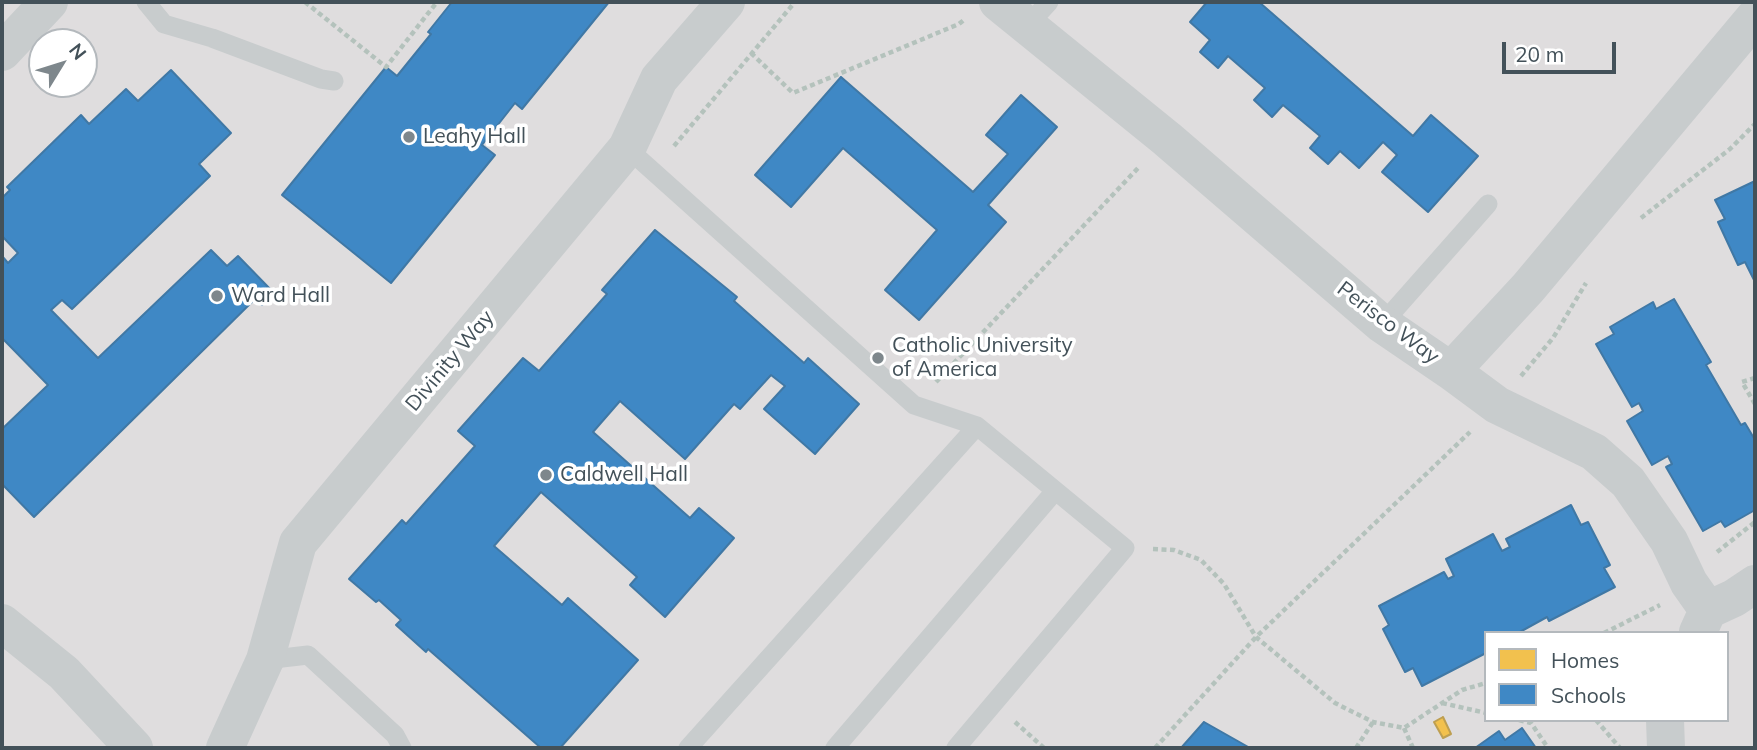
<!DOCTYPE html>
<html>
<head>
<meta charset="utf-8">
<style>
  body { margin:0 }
  #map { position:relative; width:1757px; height:750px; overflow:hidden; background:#edecec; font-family:Mulish,sans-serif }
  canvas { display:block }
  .frame { position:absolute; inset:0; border:4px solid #435159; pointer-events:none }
  .legend { position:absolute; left:1484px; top:631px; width:245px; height:91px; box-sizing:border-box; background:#fff; border:2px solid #b4b9bd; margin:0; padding:9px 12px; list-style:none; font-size:21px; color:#435159 }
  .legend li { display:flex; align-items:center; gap:14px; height:35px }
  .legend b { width:35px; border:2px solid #b4b9bd }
  .north { position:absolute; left:28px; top:28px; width:70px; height:70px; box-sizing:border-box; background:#fff; border:2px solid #b4b9bd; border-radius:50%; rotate:52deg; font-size:19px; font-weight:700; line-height:28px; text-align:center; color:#435159 }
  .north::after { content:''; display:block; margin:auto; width:24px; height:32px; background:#7e878c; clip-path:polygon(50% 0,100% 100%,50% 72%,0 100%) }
  .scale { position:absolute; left:1502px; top:42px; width:114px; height:32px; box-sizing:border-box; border:4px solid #435159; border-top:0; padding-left:9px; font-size:21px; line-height:24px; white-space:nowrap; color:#435159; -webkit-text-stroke:5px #fff; paint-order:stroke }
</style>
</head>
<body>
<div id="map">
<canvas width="1757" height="750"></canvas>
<div class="frame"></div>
<ul class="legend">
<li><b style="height:19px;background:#f2c14e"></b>Homes</li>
<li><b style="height:19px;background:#3f88c5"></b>Schools</li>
</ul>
<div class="north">N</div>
<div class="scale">20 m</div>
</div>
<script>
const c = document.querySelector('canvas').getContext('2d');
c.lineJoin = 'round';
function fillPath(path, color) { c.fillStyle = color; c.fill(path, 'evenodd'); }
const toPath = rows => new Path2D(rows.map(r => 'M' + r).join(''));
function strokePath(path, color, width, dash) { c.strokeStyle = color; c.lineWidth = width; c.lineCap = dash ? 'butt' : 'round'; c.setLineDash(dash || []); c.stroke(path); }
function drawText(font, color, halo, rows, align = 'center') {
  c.font = font + ' Mulish,sans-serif'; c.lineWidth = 7; c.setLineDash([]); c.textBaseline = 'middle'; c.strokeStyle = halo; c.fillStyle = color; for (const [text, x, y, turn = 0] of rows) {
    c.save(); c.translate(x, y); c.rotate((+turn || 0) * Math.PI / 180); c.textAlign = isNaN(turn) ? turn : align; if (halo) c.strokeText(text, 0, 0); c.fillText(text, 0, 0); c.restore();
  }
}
fillPath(toPath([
  [2,2,1755,2,1755,748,2,748],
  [42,42,84,42,84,84,42,84],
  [1486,633,1727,633,1727,720,1486,720]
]), '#dfddde');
const homes = toPath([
  [1443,717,1451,734,1443,738,1434,722,1443,717]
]);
fillPath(homes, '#f2c14e');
strokePath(homes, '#be9f51', 2);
const schools = toPath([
  [452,2,609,2,522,109,515,103,482,145,495,155,391,283,282,195,386,67,397,76,431,34,428,32,452,2],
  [1207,2,1259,2,1413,136,1431,115,1478,156,1428,212,1382,172,1397,155,1383,142,1359,168,1340,151,1328,164,1310,148,1320,136,1283,105,1272,117,1254,100,1265,88,1228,56,1218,68,1200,52,1210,40,1190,22,1207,2],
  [171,70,231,133,199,164,210,176,72,309,62,300,51,310,98,358,211,250,227,266,238,256,274,293,262,305,255,299,34,517,2,484,2,429,48,385,2,338,2,256,8,263,18,253,2,236,2,198,10,190,7,187,81,115,89,124,126,89,138,101,171,70],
  [841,77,973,192,1008,154,986,135,1021,95,1057,127,988,205,1006,222,919,320,885,290,937,230,843,148,791,207,755,175,841,77],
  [1755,181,1755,282,1745,262,1738,265,1718,222,1725,219,1715,200,1755,181],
  [655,230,737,297,734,301,804,363,808,358,859,404,815,454,764,409,785,386,771,375,740,409,734,404,685,459,620,401,593,432,690,518,699,508,734,538,665,617,630,585,637,577,541,492,494,546,562,605,568,598,638,660,560,748,541,748,428,649,426,652,396,625,401,620,379,600,376,602,349,579,402,520,406,524,475,446,458,431,523,358,539,371,607,294,602,290,655,230],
  [1674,299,1711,362,1706,365,1741,425,1745,423,1755,440,1755,510,1725,527,1721,521,1703,531,1666,467,1672,464,1668,456,1652,465,1627,421,1643,411,1639,403,1632,407,1596,344,1614,334,1610,327,1653,302,1656,309,1674,299],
  [1571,505,1581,525,1588,522,1610,565,1604,568,1615,587,1549,621,1547,617,1518,633,1486,633,1486,653,1422,686,1413,668,1405,672,1383,629,1389,625,1379,606,1444,572,1448,579,1454,576,1446,559,1493,534,1502,551,1510,547,1506,539,1571,505],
  [1204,722,1250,748,1181,748,1204,722],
  [1522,728,1536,748,1475,748,1499,731,1505,740,1522,728]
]);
fillPath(schools, '#3f88c5');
strokePath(schools, '#4078a5', 2);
strokePath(toPath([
  [305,2,386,67,437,2],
  [751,53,793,93,959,24,965,19],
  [674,146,795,2],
  [1641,218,1730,149,1755,124],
  [1521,376,1553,338,1586,283],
  [1755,378,1742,382,1755,404],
  [936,382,1139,167],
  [1153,549,1174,550,1201,560,1224,584,1256,637,1335,703,1373,722,1404,728,1462,690,1486,683],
  [1717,552,1755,522],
  [1604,633,1660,605],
  [1442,703,1486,713],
  [1519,720,1531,723,1548,748],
  [1596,720,1620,748],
  [1015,722,1044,748],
  [1404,728,1413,748],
  [1155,748,1256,637,1470,432],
  [1356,748,1373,722]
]), '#b4c2bc', 4.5, [5, 3.5]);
strokePath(toPath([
  [146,2,164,24,212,38,321,79,334,81],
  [1027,26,1049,2],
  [627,148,914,405,977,426,1125,548,956,748],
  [1382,324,1488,204],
  [265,660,308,655,395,735,402,748],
  [688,748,977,426],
  [835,748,1055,491]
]), '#c8cccd', 19);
strokePath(toPath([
  [998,2,1167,139,1382,324,1451,371,1528,288,1755,17],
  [1451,371,1497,405,1594,452,1628,482,1669,541,1689,583,1708,610],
  [2,623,64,673,134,748],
  [1698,632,1708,610,1734,598,1755,584],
  [1665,720,1666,748],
  [225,748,265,660,298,543,627,148,659,79,726,2]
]), '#c8cccd', 38);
strokePath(toPath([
  [2,52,49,2]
]), '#c8cccd', 38);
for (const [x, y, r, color] of [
  [409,137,7,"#7e878c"],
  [217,296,7,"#7e878c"],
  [878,358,7,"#7e878c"],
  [546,475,7,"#7e878c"]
]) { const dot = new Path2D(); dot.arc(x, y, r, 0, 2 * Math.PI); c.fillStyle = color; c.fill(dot); strokePath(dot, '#fff', 2.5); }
drawText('21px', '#435159', '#fff', [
  ["Leahy Hall",423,137],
  ["Ward Hall",231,296],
  ["Catholic University",892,346],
  ["of America",892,370],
  ["Caldwell Hall",560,475]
], 'left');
drawText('21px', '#435159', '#fff', [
  ["Perisco Way",1388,323,37],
  ["Divinity Way",450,361,-50]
]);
</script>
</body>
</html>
